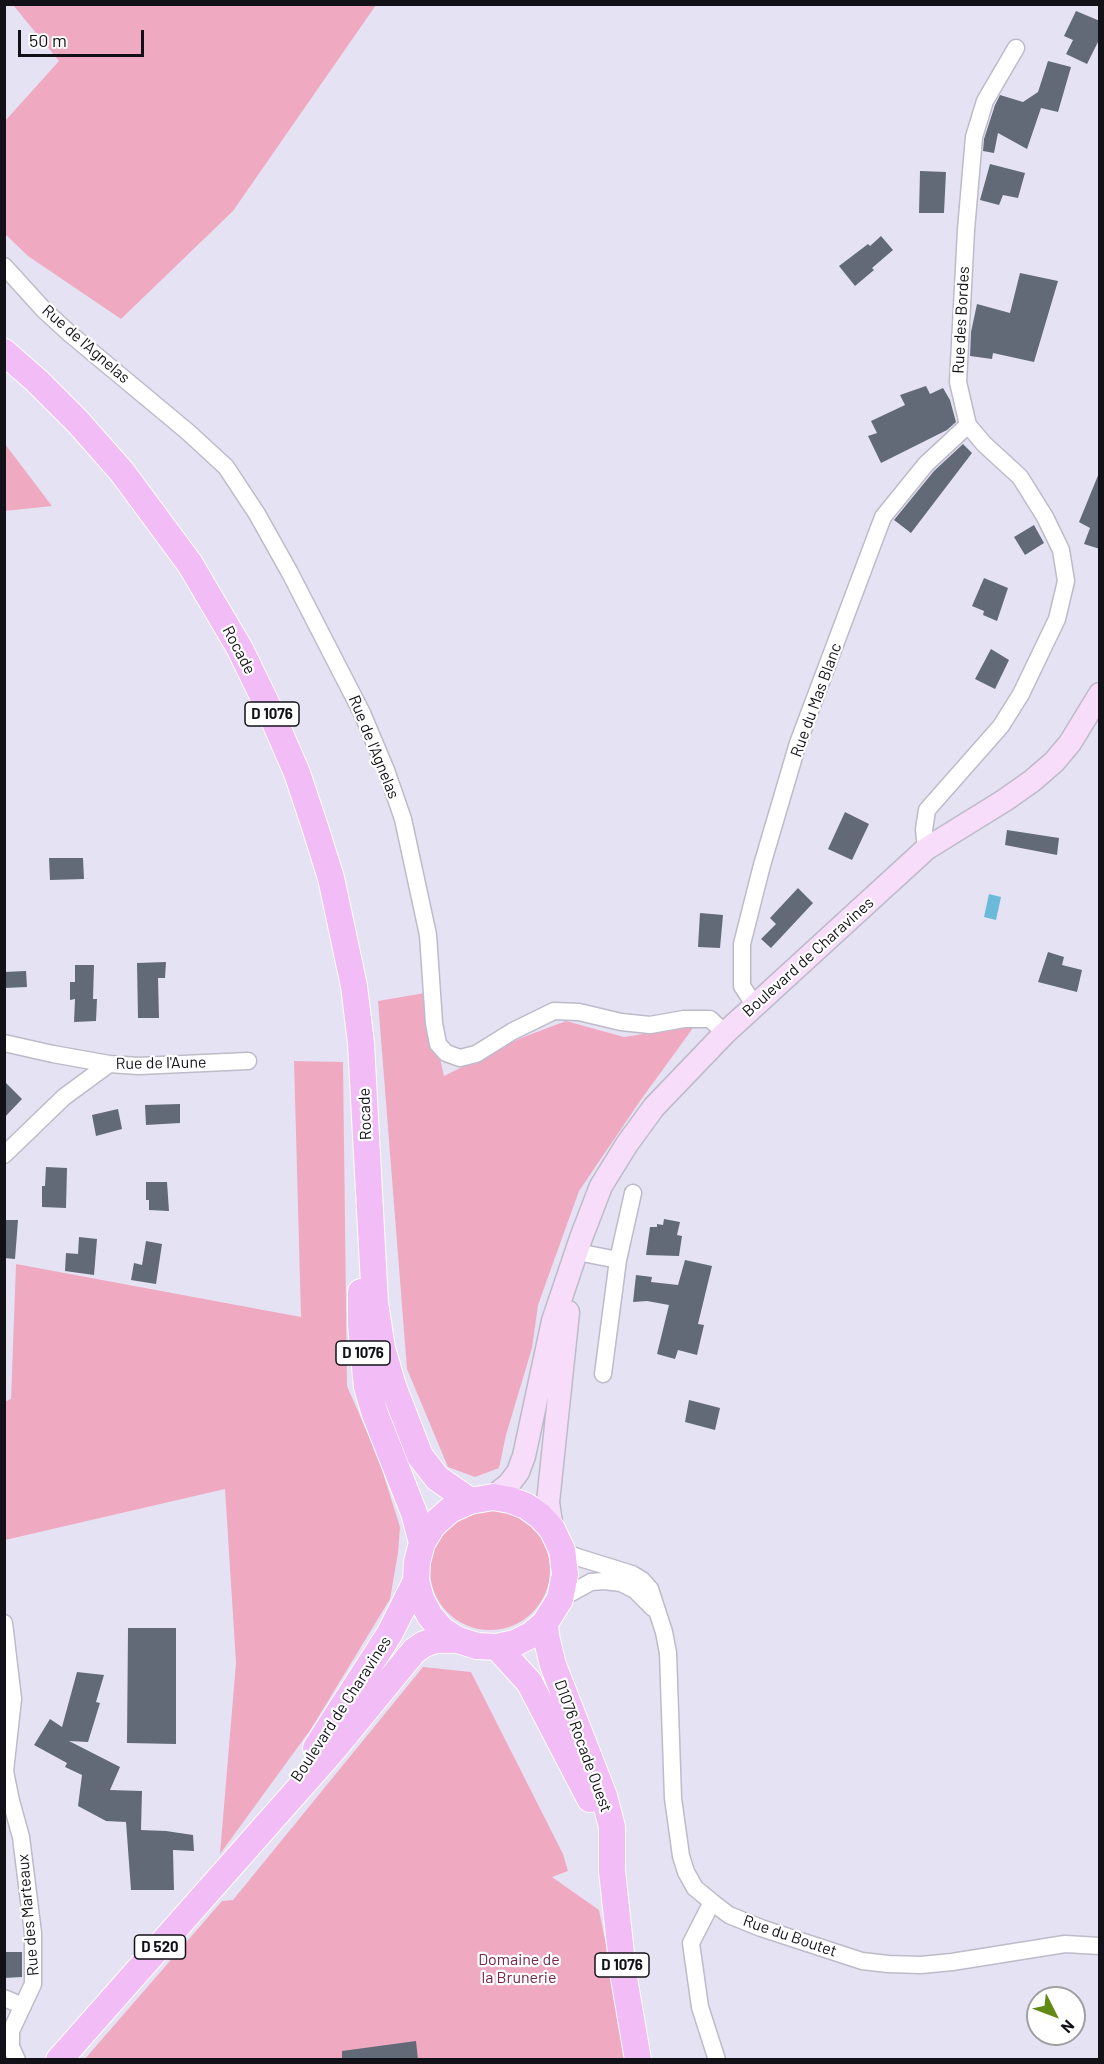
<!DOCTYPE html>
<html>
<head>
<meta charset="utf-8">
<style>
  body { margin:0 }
  #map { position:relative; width:1104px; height:2064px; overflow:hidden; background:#e5e3f3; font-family:Barlow,sans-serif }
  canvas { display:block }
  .frame { position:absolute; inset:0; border:6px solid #121117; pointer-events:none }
  .north { position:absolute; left:1026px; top:1986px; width:60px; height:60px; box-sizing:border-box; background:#fff; border:2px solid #a0a0a2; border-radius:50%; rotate:132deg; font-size:16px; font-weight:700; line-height:24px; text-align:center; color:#121117 }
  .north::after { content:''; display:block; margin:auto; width:21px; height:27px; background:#618914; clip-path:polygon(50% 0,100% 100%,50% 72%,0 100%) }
  .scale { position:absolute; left:18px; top:30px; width:126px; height:27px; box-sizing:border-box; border:3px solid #121117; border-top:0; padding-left:8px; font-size:18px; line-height:21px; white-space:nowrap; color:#121117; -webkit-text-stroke:4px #fff; paint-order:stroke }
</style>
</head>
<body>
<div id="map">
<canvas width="1104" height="2064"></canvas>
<div class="frame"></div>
<div class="north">N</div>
<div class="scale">50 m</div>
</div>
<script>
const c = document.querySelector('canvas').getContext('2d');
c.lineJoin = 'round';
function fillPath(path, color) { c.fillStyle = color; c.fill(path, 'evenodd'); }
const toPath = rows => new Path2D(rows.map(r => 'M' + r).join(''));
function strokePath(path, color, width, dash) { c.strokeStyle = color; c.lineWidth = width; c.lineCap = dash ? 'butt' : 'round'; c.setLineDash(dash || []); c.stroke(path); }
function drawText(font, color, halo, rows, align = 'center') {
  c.font = font + ' Barlow,sans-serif'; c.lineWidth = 4.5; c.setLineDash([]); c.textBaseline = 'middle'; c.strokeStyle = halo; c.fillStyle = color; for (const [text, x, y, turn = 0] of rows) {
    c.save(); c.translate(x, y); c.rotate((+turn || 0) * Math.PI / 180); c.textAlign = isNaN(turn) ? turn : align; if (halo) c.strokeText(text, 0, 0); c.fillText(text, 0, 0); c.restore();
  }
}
fillPath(toPath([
  [13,5,376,5,233,211,121,319,28,256,5,234,5,121,59,61],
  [4,444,5,444,52,506,5,511],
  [425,993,444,1076,521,1038,566,1021,624,1037,687,1027,693,1028,640,1101,579,1191,538,1305,532,1348,506,1435,499,1468,475,1477,448,1467,407,1369,378,1001],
  [294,1061,343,1062,347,1386,378,1457,400,1527,398,1553,390,1599,311,1729,220,1854,236,1663,225,1489,5,1540,4,1402,11,1399,16,1264,301,1317],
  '430 1570a60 60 0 1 1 120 0a60 60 0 1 1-120 0Z',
  [423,1667,471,1672,563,1854,568,1871,552,1877,599,1910,629,2059,84,2060,222,1901,233,1900]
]), '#efaac2');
fillPath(toPath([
  [989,894,1001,897,996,920,984,917]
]), '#6cbada');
fillPath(toPath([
  [1076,11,1100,21,1100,38,1087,64,1066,54,1073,40,1064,36],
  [1048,61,1071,67,1058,112,1041,108,1027,149,998,133,994,153,983,151,984,139,995,105,1000,95,1023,102,1038,92],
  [990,164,1025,173,1018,198,1003,195,999,205,980,200],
  [920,171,946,172,944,213,919,213],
  [881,236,893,250,872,268,874,270,855,286,839,266,868,244,870,246],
  [1020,273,1058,281,1034,362,993,353,992,359,970,356,971,332,977,304,1010,313],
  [926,386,930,394,943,388,950,400,956,422,947,430,881,463,868,436,877,433,871,421,905,405,900,395],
  [963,444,972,453,911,533,894,520,934,471],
  [1099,473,1100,473,1100,549,1084,544,1090,528,1079,522],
  [1034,525,1044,543,1025,555,1014,537],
  [984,578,1008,588,997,621,983,615,984,611,972,606],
  [991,649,1009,660,995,689,975,679],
  [845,812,869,824,852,860,828,849],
  [1007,830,1059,838,1057,855,1005,845],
  [49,858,83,858,84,879,50,880],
  [798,888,813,903,771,948,761,939,776,924,770,918],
  [700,913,723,915,720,948,698,947],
  [1048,952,1064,957,1062,965,1082,970,1077,992,1038,982],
  [166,962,165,978,158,978,159,1018,138,1018,137,963],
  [75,965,94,965,93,999,97,999,96,1021,74,1022,75,999,70,1000,70,982,75,982],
  [26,971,27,987,4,988,4,972],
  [4,1081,22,1099,4,1118],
  [180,1104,180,1123,146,1125,145,1105],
  [118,1109,122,1129,96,1136,92,1115],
  [46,1167,67,1168,66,1208,42,1207,42,1186,45,1186],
  [146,1182,167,1182,169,1211,149,1210,149,1200,146,1200],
  [664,1219,680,1222,677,1235,682,1236,679,1256,646,1255,650,1227,657,1227,657,1224,663,1225],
  [4,1220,18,1220,15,1259,4,1258],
  [79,1237,97,1239,94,1275,65,1271,66,1253,78,1254],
  [146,1241,162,1244,156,1284,131,1280,134,1263,142,1265],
  [685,1260,712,1266,698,1324,704,1325,697,1355,678,1350,675,1359,657,1354,669,1305,647,1301,633,1302,636,1275,652,1277,651,1282,678,1285],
  [689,1400,720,1408,715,1430,685,1422],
  [128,1628,176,1628,176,1744,127,1743],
  [77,1672,104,1675,96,1702,100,1703,88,1742,69,1741,120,1767,110,1790,142,1791,141,1830,166,1831,193,1835,194,1851,173,1850,174,1890,131,1890,126,1822,106,1821,78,1806,82,1775,65,1767,67,1763,34,1745,50,1719,62,1727],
  [4,1952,22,1952,22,1977,4,1978],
  [416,2041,418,2060,342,2060,342,2051]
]), '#626a77');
const street = toPath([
  [4,266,44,310,69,333,188,432,226,467,257,514,290,573,362,713,386,770,403,819,428,935,434,1023,438,1044,446,1053,460,1058,476,1054,513,1031,554,1011,579,1012,621,1022,650,1025,684,1019,710,1019,725,1033],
  [926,849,924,830,927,810,1001,726,1021,694,1057,619,1066,581,1061,550,1045,517,1020,477,984,444,968,425,958,382,966,230,974,137,985,101,1016,48],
  [755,1006,742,986,742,944,762,865,798,743,883,517,926,464,968,425],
  [4,1043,53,1054,109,1064,139,1066,248,1061],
  [4,1155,64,1097,109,1064],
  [577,1252,618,1260],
  [603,1374,618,1260,633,1193],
  [562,1550,577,1557,632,1574,642,1580,650,1589,664,1632,668,1653,673,1798,681,1856,686,1872,695,1888,712,1902,729,1915,761,1928,862,1961,888,1964,921,1965,952,1962,1065,1944,1100,1946],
  [560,1599,591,1582,604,1581,621,1583,635,1590,653,1608],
  [4,1623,13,1699,5,1771,11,1801,21,1837,33,1933,33,1984,11,2031,11,2047,17,2060],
  [712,1902,691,1943,700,2007,717,2060],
  [4,1998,23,2006]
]);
const secondary = toPath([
  [493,1497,509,1484,518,1472,524,1456,553,1321,581,1238,601,1186,627,1144,654,1107,725,1033,926,849,1005,800,1032,781,1054,762,1070,743,1100,694],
  [552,1529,548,1502,568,1312]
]);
const primary = toPath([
  [4,352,37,381,78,422,122,472,190,564,240,649,271,713,297,773,315,827,331,878,354,986,361,1043,375,1303,382,1348,393,1386,420,1456,437,1478,470,1501],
  [361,1292,361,1325,367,1387,375,1414,414,1513,422,1543],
  [545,1623,546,1636,553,1665,604,1796,612,1827,612,1871,623,1972,638,2060],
  [497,1647,529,1682,590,1799],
  [316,1748,390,1633,416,1581],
  [59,2060,333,1750,414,1651,424,1644,436,1640,458,1640,477,1646,497,1647,515,1643,531,1635,545,1623,560,1599,565,1574,562,1550,552,1529,540,1516,526,1506,510,1500,493,1497,470,1501,450,1510,433,1525,422,1543,417,1562,416,1581,421,1599,430,1616,442,1630,458,1640]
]);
strokePath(street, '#bdbbca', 19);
strokePath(secondary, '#bdbbca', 25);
strokePath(primary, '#fff', 28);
strokePath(street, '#fff', 16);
strokePath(secondary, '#f8ddfa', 22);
strokePath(primary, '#f2bcf6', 26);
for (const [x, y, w] of [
  [272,714,54],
  [363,1353,54],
  [160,1947,51],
  [622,1965,54]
]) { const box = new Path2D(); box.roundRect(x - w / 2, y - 12, w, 24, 4.5); c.fillStyle = '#fff'; c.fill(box); strokePath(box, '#121117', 1.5); }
drawText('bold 15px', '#121117', null, [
  ["D 1076",272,714],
  ["D 1076",363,1353],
  ["D 520",160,1947],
  ["D 1076",622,1965]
]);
drawText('16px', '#121117', '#fff', [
  ["Rue des Bordes",961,320,-87],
  ["Rue de l'Agnelas",86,344,41],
  ["Rocade",239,650,62],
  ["Rue du Mas Blanc",816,700,-70],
  ["Rue de l'Agnelas",374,747,68],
  ["Boulevard de Charavines",808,957,-42],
  ["Rue de l'Aune",161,1063,-1],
  ["Rocade",365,1114,-92],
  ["Boulevard de Charavines",341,1709,-57],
  ["D1076 Rocade Ouest",583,1746,70],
  ["Rue des Marteaux",28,1915,-95],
  ["Rue du Boutet",790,1936,19]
]);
drawText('16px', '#772548', '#fff', [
  ["Domaine de",519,1960],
  ["la Brunerie",519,1978]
]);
</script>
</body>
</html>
